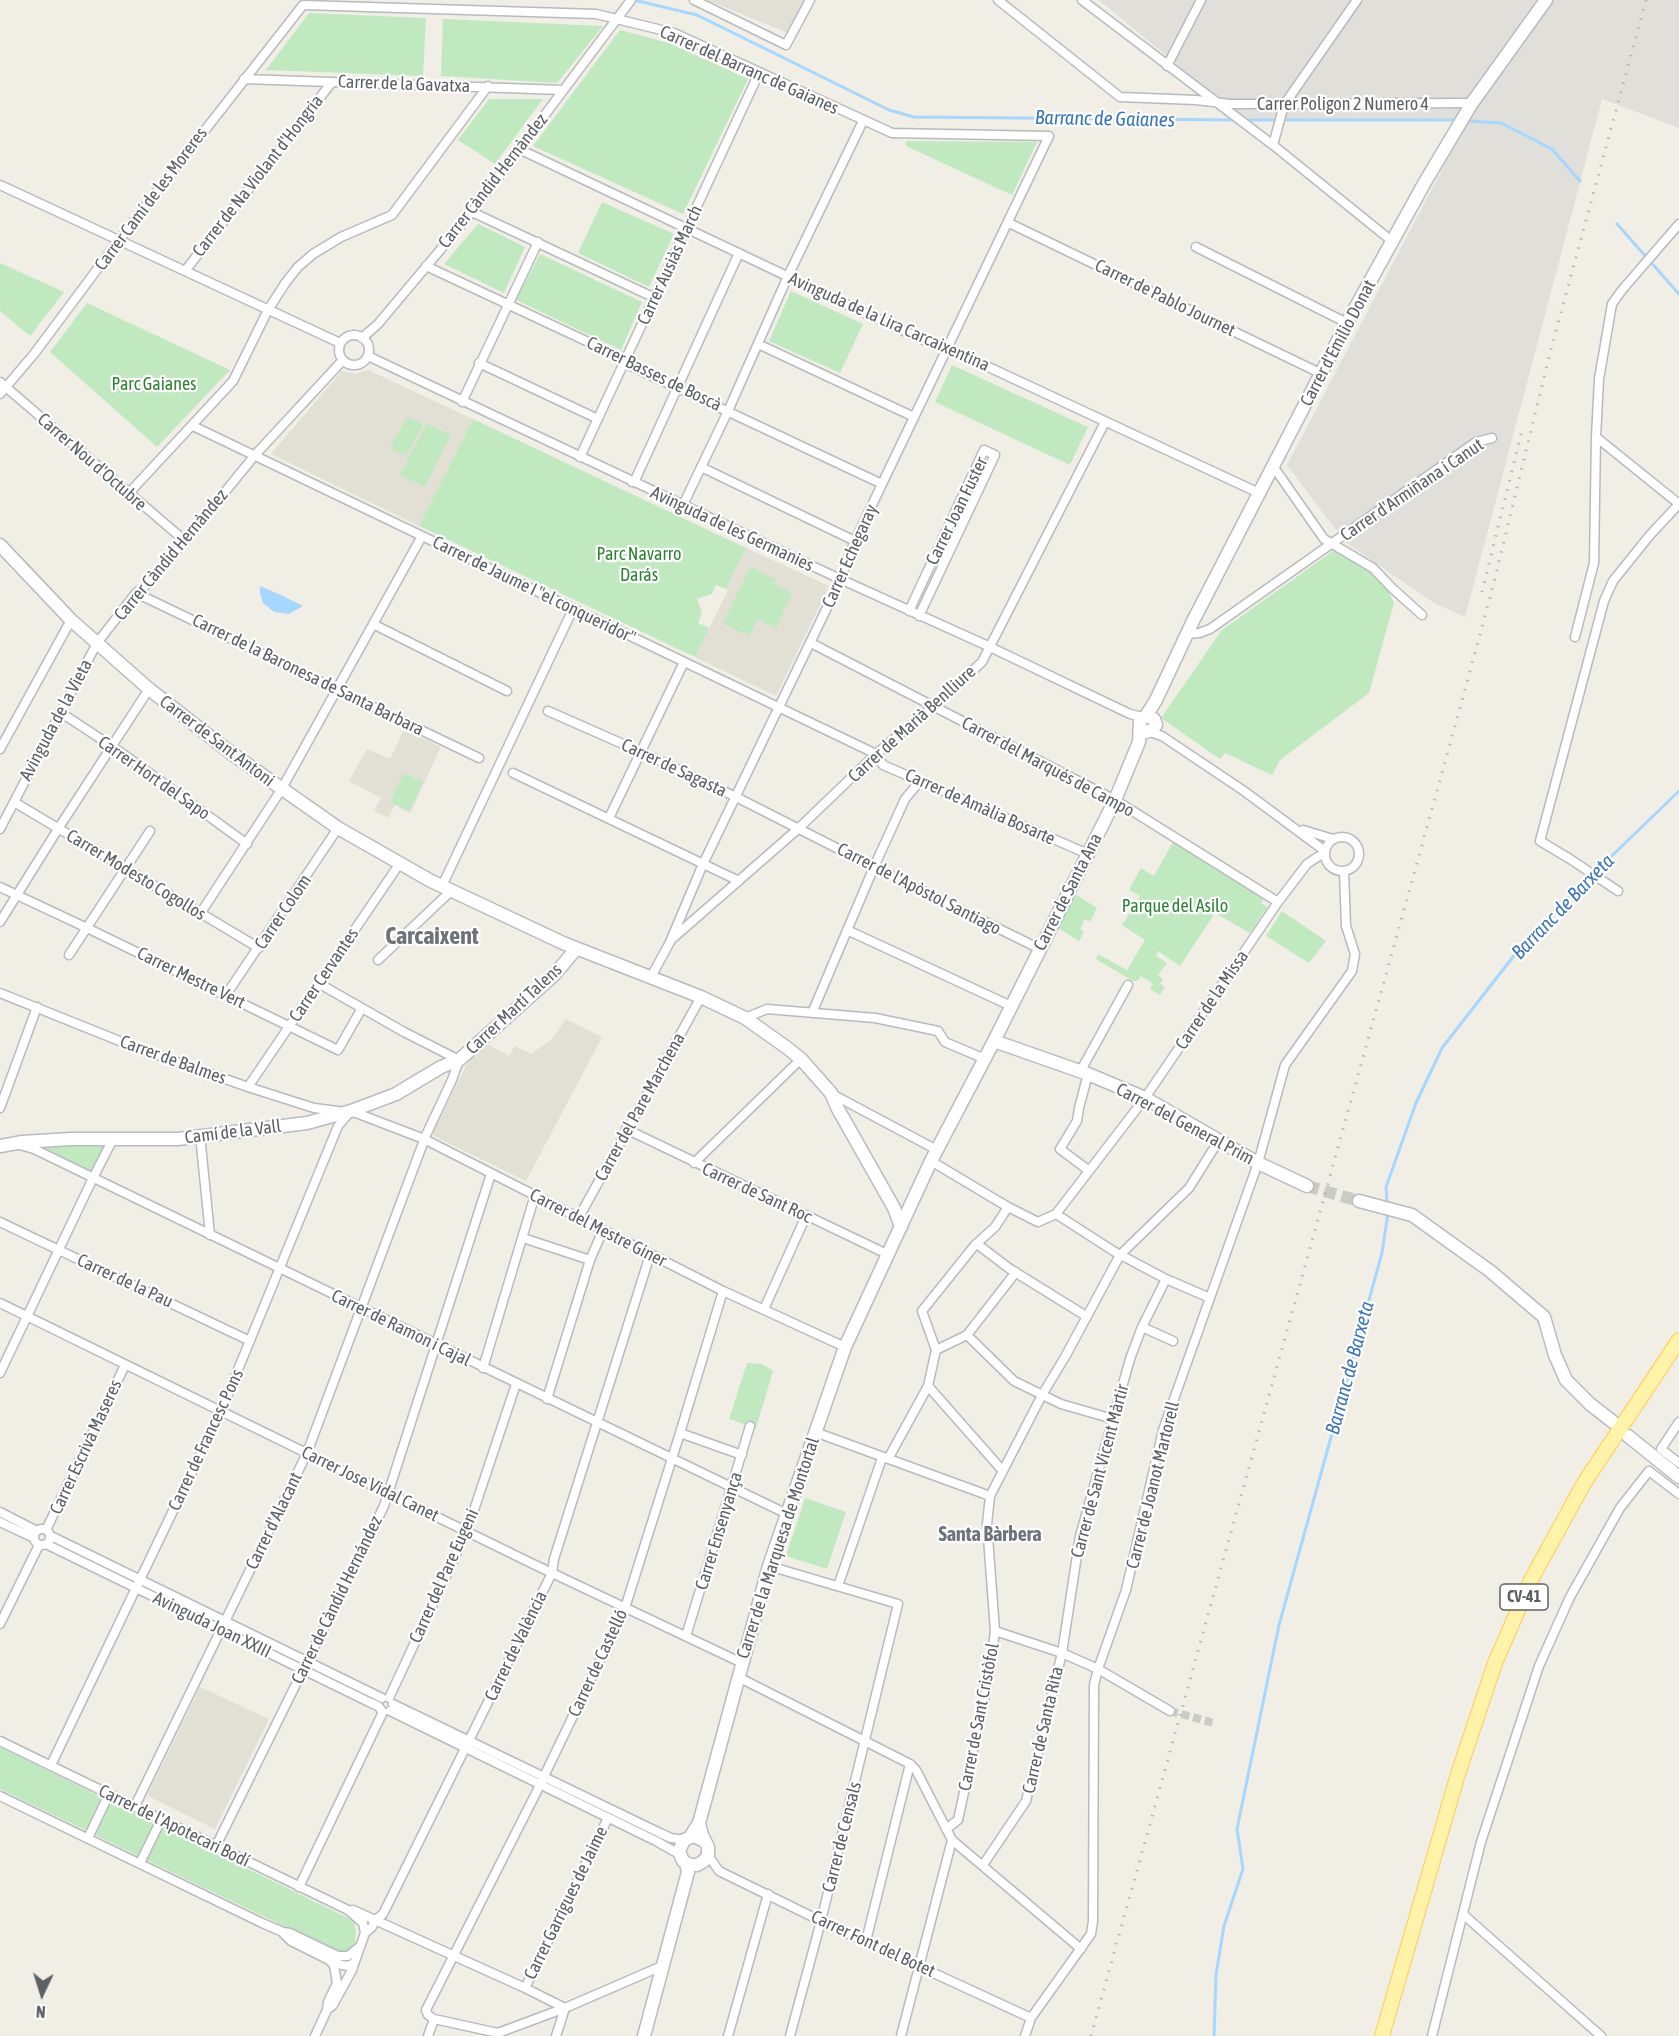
<!DOCTYPE html>
<html>
<head>
<meta charset="utf-8">
<style>
  body { margin:0 }
  #map { position:relative; width:1679px; height:2036px; overflow:hidden; background:#f0eee5; font-family:"Asap Condensed",sans-serif }
  canvas { display:block }
  .north { position:absolute; left:12px; top:1964px; width:60px; height:60px; -webkit-text-stroke:4px #fff; paint-order:stroke; rotate:184deg; font-size:16px; font-weight:700; line-height:24px; text-align:center; color:#5c6166 }
  .north::after { content:''; display:block; margin:auto; width:21px; height:27px; background:#5c6166; clip-path:polygon(50% 0,100% 100%,50% 72%,0 100%) }
</style>
</head>
<body>
<div id="map">
<canvas width="1679" height="2036"></canvas>
<div class="north">N</div>
</div>
<script>
const c = document.querySelector('canvas').getContext('2d');
c.lineJoin = 'round';
function fillPath(path, color) { c.fillStyle = color; c.fill(path, 'evenodd'); }
const toPath = rows => new Path2D(rows.map(r => 'M' + r).join(''));
function strokePath(path, color, width, dash) { c.strokeStyle = color; c.lineWidth = width; c.lineCap = dash ? 'butt' : 'round'; c.setLineDash(dash || []); c.stroke(path); }
function drawText(font, color, halo, rows, align = 'center') {
  c.font = font + ' "Asap Condensed",sans-serif'; c.lineWidth = 4.5; c.setLineDash([]); c.textBaseline = 'middle'; c.strokeStyle = halo; c.fillStyle = color; for (const [text, x, y, turn = 0] of rows) {
    c.save(); c.translate(x, y); c.rotate((+turn || 0) * Math.PI / 180); c.textAlign = isNaN(turn) ? turn : align; if (halo) c.strokeText(text, 0, 0); c.fillText(text, 0, 0); c.restore();
  }
}
fillPath(toPath([
  [1099,0,1679,0,1679,128,1602,99,1465,617,1434,603,1345,542,1287,465,1468,120,1243,119]
]), '#e0dfd9');
fillPath(toPath([
  [707,0,806,0,788,33],
  [368,370,473,419,419,526,271,454,342,371,355,374],
  [746,548,829,586,776,696,695,657,728,590,726,589],
  [404,729,441,747,410,813,395,805,388,818,374,811,381,798,349,781,367,749,390,759],
  [566,1019,602,1037,526,1181,432,1135,470,1058,487,1044,509,1056,515,1046,531,1054,552,1039],
  [200,1687,269,1719,215,1829,150,1797,148,1794]
]), '#e2e0d5');
fillPath(toPath([
  [309,13,426,18,423,76,266,70],
  [443,19,603,26,557,83,441,76],
  [620,30,669,43,748,79,683,214,533,146],
  [489,99,543,99,495,164,458,140],
  [906,141,1037,142,1012,195,906,146],
  [602,202,674,234,649,287,578,253],
  [478,224,525,247,504,293,444,264],
  [540,254,642,302,621,350,516,300],
  [0,263,64,292,30,336,0,311],
  [791,291,863,324,840,373,769,341],
  [87,303,230,370,157,447,50,352],
  [952,365,1088,427,1070,465,935,402],
  [407,417,423,424,406,456,390,448],
  [473,419,746,548,726,589,716,585,712,594,697,599,702,613,698,623,709,628,695,657,419,526],
  [427,423,451,435,425,487,400,475],
  [1336,549,1364,567,1371,570,1389,592,1394,603,1369,693,1280,760,1272,775,1225,753,1220,759,1161,718,1222,630],
  [750,567,776,579,774,584,792,593,776,628,757,619,749,636,723,624],
  [404,773,423,782,409,811,390,802],
  [1173,842,1265,898,1261,903,1267,907,1250,933,1215,913,1180,966,1158,951,1156,956,1167,963,1158,975,1163,980,1160,984,1165,987,1160,995,1150,989,1153,984,1141,976,1137,981,1133,981,1096,959,1098,954,1127,970,1145,940,1122,925,1140,896,1129,890,1141,868,1154,876],
  [1075,894,1097,908,1090,922,1085,919,1080,929,1084,932,1079,941,1058,928],
  [1282,911,1326,941,1309,963,1266,936],
  [106,1144,93,1174,42,1147,43,1146],
  [747,1363,762,1364,773,1371,756,1428,729,1419],
  [805,1498,846,1512,827,1569,786,1556],
  [0,1747,354,1921,356,1933,355,1944,347,1952,337,1952,0,1789]
]), '#c0e9c0');
fillPath(toPath([
  [260,586,281,595,303,606,289,614,274,612,263,603,260,593]
]), '#a5d7ff');
strokePath(toPath([
  [634,0,697,15,889,110,914,117,1238,120],
  [1244,120,1457,120],
  [1466,121,1501,123,1552,149,1580,181],
  [1617,224,1679,294],
  [1387,1204,1386,1187,1416,1103,1442,1048,1530,935,1679,791],
  [1214,2036,1216,1975,1224,1926,1243,1869,1237,1829,1279,1625,1382,1253,1388,1213]
]), '#a5d7ff', 3);
strokePath(toPath([
  [1170,1711,1214,1723]
]), '#cbcbc5', 8, [8, 4]);
strokePath(toPath([
  [1307,1186,1359,1201]
]), '#cbcbc5', 12, [12, 6]);
const street = toPath([
  [694,0,786,45,810,0],
  [998,0,1120,97,1196,100,1230,104,1472,103],
  [1082,0,1273,145,1393,242],
  [1167,66,1201,0],
  [244,79,563,90],
  [1273,145,1284,105,1357,0],
  [519,149,867,314,935,345,952,350,1259,493],
  [0,185,340,343],
  [472,212,655,298],
  [1009,223,1322,374],
  [1196,247,1347,323],
  [426,266,616,355,625,359,631,366,882,484],
  [185,271,332,82],
  '339 350a15 15 0 1 1 30 0a15 15 0 1 1-30 0Z',
  [362,338,378,324,472,212,631,0],
  [758,344,914,417],
  [368,356,840,579,988,646,1130,714,1143,717],
  [479,363,598,419],
  [0,382,185,541],
  [0,394,34,354,119,240,303,5,596,14,674,33,892,133,1049,136,882,484,855,541,837,587,703,864,670,942,651,977],
  [462,402,538,242],
  [193,426,876,754,883,765,1088,854],
  [1596,437,1679,504],
  [580,457,759,73],
  [1273,466,1324,539,1373,568,1392,588,1422,615],
  [701,467,855,541],
  [632,482,636,478,739,253],
  [129,493,233,381,268,310,286,282,298,267,313,254,341,237,392,215,488,86],
  [683,505,728,411,788,276,863,121],
  [136,593,479,758],
  [909,611,984,450,995,455,919,616],
  [373,624,507,691],
  [1186,634,1199,633,1210,629,1476,442,1492,438],
  [1575,637,1594,563,1596,437,1599,379,1612,304,1622,290,1679,224],
  [811,643,1115,800,1278,902],
  [548,711,641,752,736,797,874,867,1040,949],
  [60,712,119,751,247,844],
  [1150,732,1162,736,1244,791,1325,851],
  [0,749,71,620],
  [513,773,739,881],
  [14,802,259,948],
  [609,818,684,662],
  [0,829,97,643,136,593,145,586,185,541,255,455,343,360],
  [1303,830,1333,839],
  '1325 854a17 17 0 1 1 34 0a17 17 0 1 1-34 0Z',
  [442,886,573,609],
  [0,887,87,928,338,1050,362,1008],
  [1618,891,1570,859,1540,841,1604,601,1613,581,1650,535,1679,504],
  [200,914,281,790,422,536],
  [0,922,58,829,149,689],
  [847,930,1011,1006],
  [672,939,799,828,876,754,934,706,982,662,1105,422],
  [69,955,150,831],
  [378,960,451,891],
  [0,993,132,1046,248,1087,314,1108,338,1111],
  [226,995,338,828],
  [812,1013,874,867,905,799,920,781],
  [745,1018,767,1009,875,1018,938,1031,945,1042,985,1059],
  [1080,1072,1128,985],
  [1088,1074,1079,1108,1077,1121,1060,1149,1088,1170],
  [248,1087,400,863],
  [832,1094,937,1150],
  [0,1108,37,1007],
  [351,1111,424,1139,723,1291,845,1347],
  [626,1129,889,1255],
  [200,1135,210,1235],
  [20,1145,34,1149,787,1514],
  [931,1161,1008,1207,1038,1222,1056,1214],
  [694,1163,801,1059],
  [1056,1214,1145,1098,1278,902,1307,864,1319,856,1325,854],
  [1056,1214,1115,1252,1166,1279,1210,1298],
  [579,1217,701,997],
  [0,1222,250,1341],
  [523,1238,590,1260],
  [977,1244,1010,1269,1086,1316],
  [0,1303,531,1563,742,1663],
  [764,1309,806,1216],
  [1142,1327,1173,1341],
  [967,1335,1014,1381,1061,1404,1113,1419],
  [936,1350,922,1311,975,1245,995,1227,1008,1207],
  [483,1368,535,1195],
  [0,1373,93,1178,113,1139],
  [928,1386,1002,1470],
  [547,1399,590,1260,603,1230],
  [1679,1422,1661,1449,1679,1463],
  [815,1432,990,1496],
  [680,1433,742,1455],
  [888,1459,928,1386,936,1350,967,1335,1016,1272],
  [0,1512,37,1531],
  [0,1522,34,1538],
  '34 1537a8 8 0 1 1 16 0a8 8 0 1 1-16 0Z',
  [46,1530,125,1365],
  [51,1536,382,1698],
  [46,1544,371,1703,378,1706,383,1712],
  [769,1566,898,1604,821,1921,790,2036],
  [838,1586,882,1458],
  [0,1624,39,1545],
  [995,1631,1062,1653,1098,1669,1170,1711],
  [686,1636,750,1426],
  [738,1677,910,1764,916,1770,952,1840,1081,1949],
  [389,1698,467,1531,516,1384],
  [393,1704,660,1833,671,1838,684,1840],
  [390,1711,656,1841,679,1854],
  [0,1741,348,1910,363,1923,365,1933],
  [51,1765,221,1411,338,1126,350,1112],
  [0,1796,262,1923,283,1932,290,1933,338,1956,348,1956,358,1948],
  [135,1806,307,1453,426,1135,452,1080,459,1060,404,1032,318,983],
  [946,1829,958,1820,989,1677,995,1631,987,1524,990,1496,1042,1395,1065,1357,1120,1255,1189,1188,1219,1140],
  [88,1838,109,1794],
  [216,1846,384,1506,491,1174],
  [708,1855,719,1871,821,1921,1031,2018],
  [140,1863,161,1820],
  [983,1865,1026,1801,1062,1653,1080,1536,1130,1359,1142,1327,1166,1279],
  [299,1887,383,1712],
  [353,1910,525,1988,565,2008,556,2036],
  [1464,1915,1601,2036],
  [283,1933,291,1941,331,1961,342,1965,348,1966,354,1963],
  [866,1941,910,1764],
  [662,1966,565,2008,498,2033,434,2019,428,2015,426,2010,535,1795,625,1608,680,1433,723,1291],
  [525,1988,608,1818],
  [327,2010,333,2005,352,1970,365,1933,372,1927,375,1920,383,1914,552,1573,554,1559,650,1255],
  [315,2036,327,2010,328,2002,337,1983,334,1965,329,1960],
  [428,2036,434,2019],
  [728,2036,768,1894],
  [901,2036,952,1840],
  [1025,2036,1031,2018,1091,1934,1093,1921,1094,1685,1098,1669,1126,1590,1163,1430,1258,1163,1285,1065,1352,971,1355,954,1346,926,1344,871],
  [1432,2036,1481,1842,1539,1666,1570,1597,1620,1508,1649,1471,1679,1494]
]);
const secondary = toPath([
  [0,545,71,620,149,689,231,753,338,828,431,881,563,943,701,997,745,1018,786,1047,801,1059,831,1093,838,1109,894,1208,901,1227],
  [1146,716,1156,700,1193,621,1347,323,1425,182,1472,103,1546,0],
  [994,1041,1088,1074,1145,1098,1258,1163,1307,1186],
  [0,1146,22,1142,71,1139,178,1139,307,1123,351,1111,396,1094,441,1067,459,1060,554,975,576,949],
  [1359,1201,1412,1215,1490,1271,1544,1317,1555,1355,1566,1380,1590,1404,1613,1422],
  [1628,1436,1679,1477],
  [699,1823,702,1835,708,1847,708,1855,704,1861,697,1865,690,1865,683,1861,679,1851,684,1840,694,1836,704,1841],
  [690,1837,699,1823,769,1566,845,1347,931,1161,994,1041,1115,800,1139,742,1140,721,1146,716,1154,719,1156,725,1152,730,1146,732,1141,729],
  [644,2036,685,1883,688,1872,686,1863]
]);
const primary = toPath([
  [1382,2036,1458,1774,1495,1663,1532,1578,1584,1483,1679,1340]
]);
strokePath(street, '#b7babf', 11);
strokePath(secondary, '#b8bbc1', 15);
strokePath(primary, '#face53', 16);
strokePath(street, '#fff', 8);
strokePath(secondary, '#fff', 12);
strokePath(primary, '#fff3aa', 14);
strokePath(toPath([
  [1482,592,1523,426],
  [1091,2036,1457,719,1491,594,1551,349,1646,0]
]), '#b6b7b7', 3, [1.5, 8]);
for (const [x, y, w] of [
  [1524,1597,48]
]) { const box = new Path2D(); box.roundRect(x - w / 2, y - 13, w, 26, 4.5); c.fillStyle = '#fff'; c.fill(box); strokePath(box, '#5c6166', 1.5); }
drawText('bold 16px', '#5c6166', null, [
  ["CV-41",1524,1597]
]);
drawText('18px', '#5c6166', '#fff', [
  ["Carrer del Barranc de Gaianes",749,70,24],
  ["Carrer de la Gavatxa",404,84,2],
  ["Carrer Poligon 2 Numero 4",1343,104],
  ["Carrer de Na Violant d'Hongria",258,176,-52],
  ["Carrer Càndid Hernàndez",493,181,-52],
  ["Carrer Camí de les Moreres",151,199,-53],
  ["Carrer Ausiàs March",670,265,-65],
  ["Carrer de Pablo Journet",1165,298,26],
  ["Avinguda de la Lira Carcaixentina",889,322,24],
  ["Carrer d'Emilio Donat",1338,343,-62],
  ["Carrer Basses de Boscà",654,374,26],
  ["Carrer Nou d'Octubre",92,462,41],
  ["Carrer d'Armiñana i Canut",1412,490,-34],
  ["Carrer Joan Fuster",957,511,-64],
  ["Avinguda de les Germanies",732,529,25],
  ["Carrer Càndid Hernàndez",171,555,-50],
  ["Carrer Echegaray",850,556,-66],
  ["Carrer de Jaume I \"el conqueridor\"",534,590,26],
  ["Carrer de la Baronesa de Santa Barbara",308,675,26],
  ["Avinguda de la Vieta",56,720,-62],
  ["Carrer de Marià Benlliure",912,724,-42],
  ["Carrer de Sant Antoni",217,741,37],
  ["Carrer del Marqués de Campo",1048,767,28],
  ["Carrer de Sagasta",674,768,25],
  ["Carrer Hort del Sapo",154,778,35],
  ["Carrer de Amàlia Bosarte",980,807,24],
  ["Carrer Modesto Cogollos",136,875,31],
  ["Carrer de l'Apòstol Santiago",919,889,27],
  ["Carrer de Santa Ana",1068,892,-63],
  ["Carrer Colom",283,912,-56],
  ["Carrer Cervantes",324,975,-56],
  ["Carrer Mestre Vert",191,978,26],
  ["Carrer de la Missa",1212,1000,-56],
  ["Carrer Martí Talens",514,1009,-43],
  ["Carrer de Balmes",173,1060,20],
  ["Carrer del Pare Marchena",640,1107,-61],
  ["Carrer del General Prim",1185,1124,28],
  ["Camí de la Vall",233,1132,-7],
  ["Carrer de Sant Roc",757,1193,25],
  ["Carrer del Mestre Giner",598,1228,27],
  ["Carrer de la Pau",125,1281,25],
  ["Carrer de Ramon i Cajal",401,1328,26],
  ["Carrer de Francesc Pons",206,1440,-65],
  ["Carrer Escrivà Maseres",86,1447,-65],
  ["Carrer de Sant Vicent Màrtir",1100,1471,-75],
  ["Carrer Jose Vidal Canet",370,1484,26],
  ["Carrer de Joanot Martorell",1153,1485,-76],
  ["Carrer d'Alacant",274,1521,-64],
  ["Carrer Ensenyança",719,1531,-73],
  ["Carrer de la Marquesa de Montortal",778,1548,-72],
  ["Carrer del Pare Eugeni",444,1576,-66],
  ["Carrer de Càndid Hernández",337,1600,-64],
  ["Avinguda Joan XXIII",212,1625,26],
  ["Carrer de València",516,1646,-64],
  ["Carrer de Castelló",598,1663,-65],
  ["Carrer de Sant Cristòfol",979,1717,-79],
  ["Carrer de Santa Rita",1043,1730,-77],
  ["Carrer de l'Apotecari Bodí",174,1826,26],
  ["Carrer de Censals",842,1837,-76],
  ["Carrer Garrigues de Jaime",566,1903,-64],
  ["Carrer Font del Botet",873,1944,25]
]);
drawText('18px', '#2f8234', '#fff', [
  ["Parc Gaianes",154,384],
  ["Parc Navarro",639,554],
  ["Darás",639,575],
  ["Parque del Asilo",1175,906]
]);
drawText('italic 20px', '#3b76b8', '#fff', [
  ["Barranc de Gaianes",1105,119,1],
  ["Barranc de Barxeta",1563,907,-46],
  ["Barranc de Barxeta",1350,1368,-75]
]);
drawText('bold 20px', '#6d7378', '#fff', [
  ["Santa Bàrbera",990,1535]
]);
drawText('bold 24px', '#6d7378', '#fff', [
  ["Carcaixent",432,936]
]);
</script>
</body>
</html>
